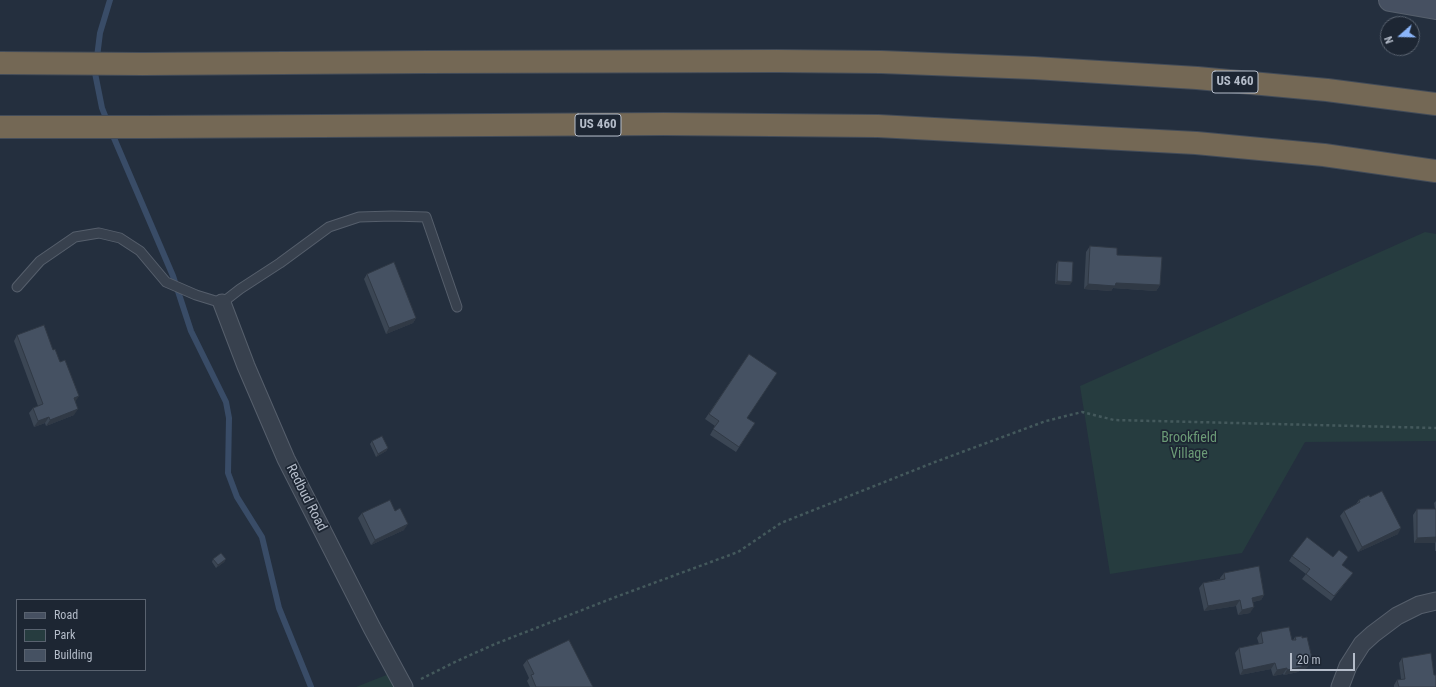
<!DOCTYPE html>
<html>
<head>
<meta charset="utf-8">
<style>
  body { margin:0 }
  #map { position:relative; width:1436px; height:687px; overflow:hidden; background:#242f3e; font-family:"Roboto Condensed",sans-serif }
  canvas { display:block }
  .legend { position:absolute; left:16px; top:599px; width:130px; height:72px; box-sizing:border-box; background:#1d2633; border:1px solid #59626f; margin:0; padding:5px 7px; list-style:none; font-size:12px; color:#b4bcc9 }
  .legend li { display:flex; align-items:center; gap:8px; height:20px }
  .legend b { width:20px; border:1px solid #59626f }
  .north { position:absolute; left:1380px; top:16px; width:40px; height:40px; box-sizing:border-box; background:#1d2633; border:1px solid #59626f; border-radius:50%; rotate:250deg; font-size:11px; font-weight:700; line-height:16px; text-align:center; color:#b4bcc9 }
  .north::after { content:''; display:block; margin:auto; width:14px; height:18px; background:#8ab4f8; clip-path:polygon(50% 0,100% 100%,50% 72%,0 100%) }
  .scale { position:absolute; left:1290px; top:653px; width:65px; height:18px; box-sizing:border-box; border:2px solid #b4bcc9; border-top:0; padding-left:5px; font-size:12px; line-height:14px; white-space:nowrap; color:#b4bcc9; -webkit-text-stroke:3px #1d2633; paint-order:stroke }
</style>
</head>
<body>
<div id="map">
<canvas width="1436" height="687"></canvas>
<ul class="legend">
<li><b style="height:5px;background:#465061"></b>Road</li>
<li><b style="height:11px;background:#263c3f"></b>Park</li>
<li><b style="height:11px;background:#455162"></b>Building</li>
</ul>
<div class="north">N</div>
<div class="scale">20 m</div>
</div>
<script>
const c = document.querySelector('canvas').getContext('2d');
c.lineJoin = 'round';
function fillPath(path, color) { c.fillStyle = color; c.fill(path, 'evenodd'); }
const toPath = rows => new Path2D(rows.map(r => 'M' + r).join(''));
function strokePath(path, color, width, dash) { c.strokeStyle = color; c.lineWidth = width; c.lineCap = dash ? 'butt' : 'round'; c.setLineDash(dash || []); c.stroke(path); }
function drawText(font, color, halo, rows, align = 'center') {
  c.font = font + ' "Roboto Condensed",sans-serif'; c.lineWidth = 3.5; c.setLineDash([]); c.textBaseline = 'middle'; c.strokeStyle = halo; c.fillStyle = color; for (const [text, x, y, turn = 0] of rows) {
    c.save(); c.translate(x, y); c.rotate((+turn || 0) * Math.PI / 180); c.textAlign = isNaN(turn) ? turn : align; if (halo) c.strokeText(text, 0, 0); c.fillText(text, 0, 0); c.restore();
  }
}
fillPath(toPath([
  [1425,232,1436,234,1436,441,1305,442,1242,553,1110,574,1080,386],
  [389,674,396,687,356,687]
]), '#263c3f');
strokePath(toPath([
  [108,123,102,108,95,73,100,33,110,0],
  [111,131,173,276,191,331,226,402,229,418,228,473,237,497,262,537,279,608,311,687]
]), '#394c67', 6);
const lane = toPath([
  [17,287,40,261,75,237,99,233,120,238,140,251,166,282,196,295,222,303,240,289,280,263,329,227,359,217,392,216,426,217,457,307]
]);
const street = toPath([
  [222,303,246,366,286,459,372,628,404,687],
  [1340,687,1348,666,1362,644,1373,634,1397,616,1419,605,1436,601]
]);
const secondary = toPath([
  [1390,0,1436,8]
]);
const highway = toPath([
  [0,63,143,64,425,62,777,61,881,62,1034,68,1197,78,1327,90,1436,104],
  [0,127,149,127,664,124,878,126,1196,143,1324,155,1436,171]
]);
strokePath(lane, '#565f6c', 11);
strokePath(street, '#565f6c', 19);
strokePath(secondary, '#565f6c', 24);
strokePath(highway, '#434c59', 24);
strokePath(toPath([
  [421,679,457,661,495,644,613,598,738,552,781,523,935,462,1046,421,1082,412,1114,420,1436,428]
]), '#44595c', 2.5, [3, 3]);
strokePath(lane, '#38414e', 9);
strokePath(street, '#38414e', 17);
strokePath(secondary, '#465061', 22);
strokePath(highway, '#746855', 22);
fillPath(toPath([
  [1090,246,1117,255,1160,285,1156,291,1113,288,1111,291,1084,289,1086,252],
  [1058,261,1070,285,1055,284,1056,264],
  [367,274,416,318,413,323,386,334,364,279],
  [17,335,53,350,75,401,74,415,46,426,45,423,34,427,29,413,33,408,38,406,14,341],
  [749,354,747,418,755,423,736,452,710,435,715,426,705,419],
  [372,441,388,448,386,451,376,457,370,444],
  [1370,497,1398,534,1358,552,1340,516,1344,511,1356,504,1359,500],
  [1436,501,1436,551,1435,551,1435,543,1414,543,1413,515,1417,509,1435,509,1434,503],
  [362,513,404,530,371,545,358,518],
  [1292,556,1342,565,1353,573,1331,601,1302,579,1306,574,1289,561],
  [213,559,226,559,224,562,216,568,212,562],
  [1224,573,1264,595,1261,600,1253,602,1250,613,1238,615,1236,606,1204,611,1199,588,1203,583,1220,579,1220,578],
  [1261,632,1292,640,1293,640,1295,637,1310,660,1307,668,1300,670,1298,672,1284,675,1283,674,1273,676,1271,669,1240,675,1235,653,1239,648,1259,644,1257,638],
  [1402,658,1434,675,1436,687,1394,687,1394,685,1397,680,1401,679,1399,663],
  [527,660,593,687,530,687,527,681,529,678,523,665]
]), '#3b4654');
fillPath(toPath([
  [1057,281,1072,282,1070,285,1055,284],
  [1116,283,1160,285,1156,291,1113,288,1111,291,1084,289,1088,284],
  [416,318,413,323,386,334,389,328],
  [79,396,75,402,74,398],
  [78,409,74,415,46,426,50,420],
  [49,417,45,423,34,427,38,421],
  [388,448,386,451,376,457,378,454],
  [408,524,404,530,371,545,375,540],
  [1401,528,1398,534,1358,552,1362,547],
  [1436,537,1436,541,1435,543,1414,543,1417,538],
  [226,559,224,562,216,568,218,565],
  [1264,595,1261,600,1248,603,1252,598],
  [1240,600,1236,606,1204,611,1208,606],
  [1254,607,1250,613,1238,615,1242,610],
  [1275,663,1271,669,1240,675,1243,670],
  [1310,663,1307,668,1300,670,1298,672,1284,675,1287,670,1302,665],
  [1287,668,1283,674,1273,676,1277,670]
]), '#303945');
const building = toPath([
  [1090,246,1117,248,1117,255,1162,257,1160,285,1116,283,1115,286,1088,284,1090,246],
  [1058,261,1073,262,1072,282,1057,281,1058,261],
  [394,262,416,318,389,328,367,274,394,262],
  [44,325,53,350,55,349,60,362,65,360,79,396,74,398,78,409,50,420,49,417,38,421,33,408,43,404,17,335,44,325],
  [749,354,777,373,747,418,755,423,739,447,713,429,719,421,709,414,749,354],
  [382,436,388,448,378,454,372,441,382,436],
  [1382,491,1401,528,1362,547,1344,511,1360,502,1359,500,1369,495,1370,497,1382,491],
  [390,500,395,511,400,508,408,524,375,540,362,513,390,500],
  [1417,509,1436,509,1436,537,1417,538,1417,509],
  [1307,537,1333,557,1339,550,1348,557,1342,565,1353,573,1334,596,1306,574,1310,569,1292,556,1307,537],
  [221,553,226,559,218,565,213,559,221,553],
  [1259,566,1264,595,1252,598,1254,607,1242,610,1240,600,1208,606,1203,583,1225,579,1224,573,1259,566],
  [1289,627,1292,640,1296,640,1295,637,1302,636,1302,638,1307,637,1312,658,1309,658,1310,663,1302,665,1302,667,1287,670,1287,668,1277,670,1275,663,1243,670,1239,648,1263,643,1261,632,1289,627],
  [569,640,593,687,536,687,531,675,534,674,527,660,569,640],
  [1431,653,1434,675,1436,675,1436,687,1399,687,1397,680,1405,679,1402,658,1431,653]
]);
fillPath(building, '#455162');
strokePath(building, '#303945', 1);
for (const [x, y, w] of [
  [1235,82,46],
  [598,125,46]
]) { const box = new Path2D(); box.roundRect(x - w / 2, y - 11, w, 22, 3); c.fillStyle = '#1d2633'; c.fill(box); strokePath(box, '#b4bcc9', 1); }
drawText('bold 13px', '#b4bcc9', null, [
  ["US 460",1235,82],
  ["US 460",598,125]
]);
drawText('14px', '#6b9a76', '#1d2633', [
  ["Brookfield",1189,438],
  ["Village",1189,454]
]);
drawText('14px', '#b4bcc9', '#1d2633', [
  ["Redbud Road",306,498,63]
]);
</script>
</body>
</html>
